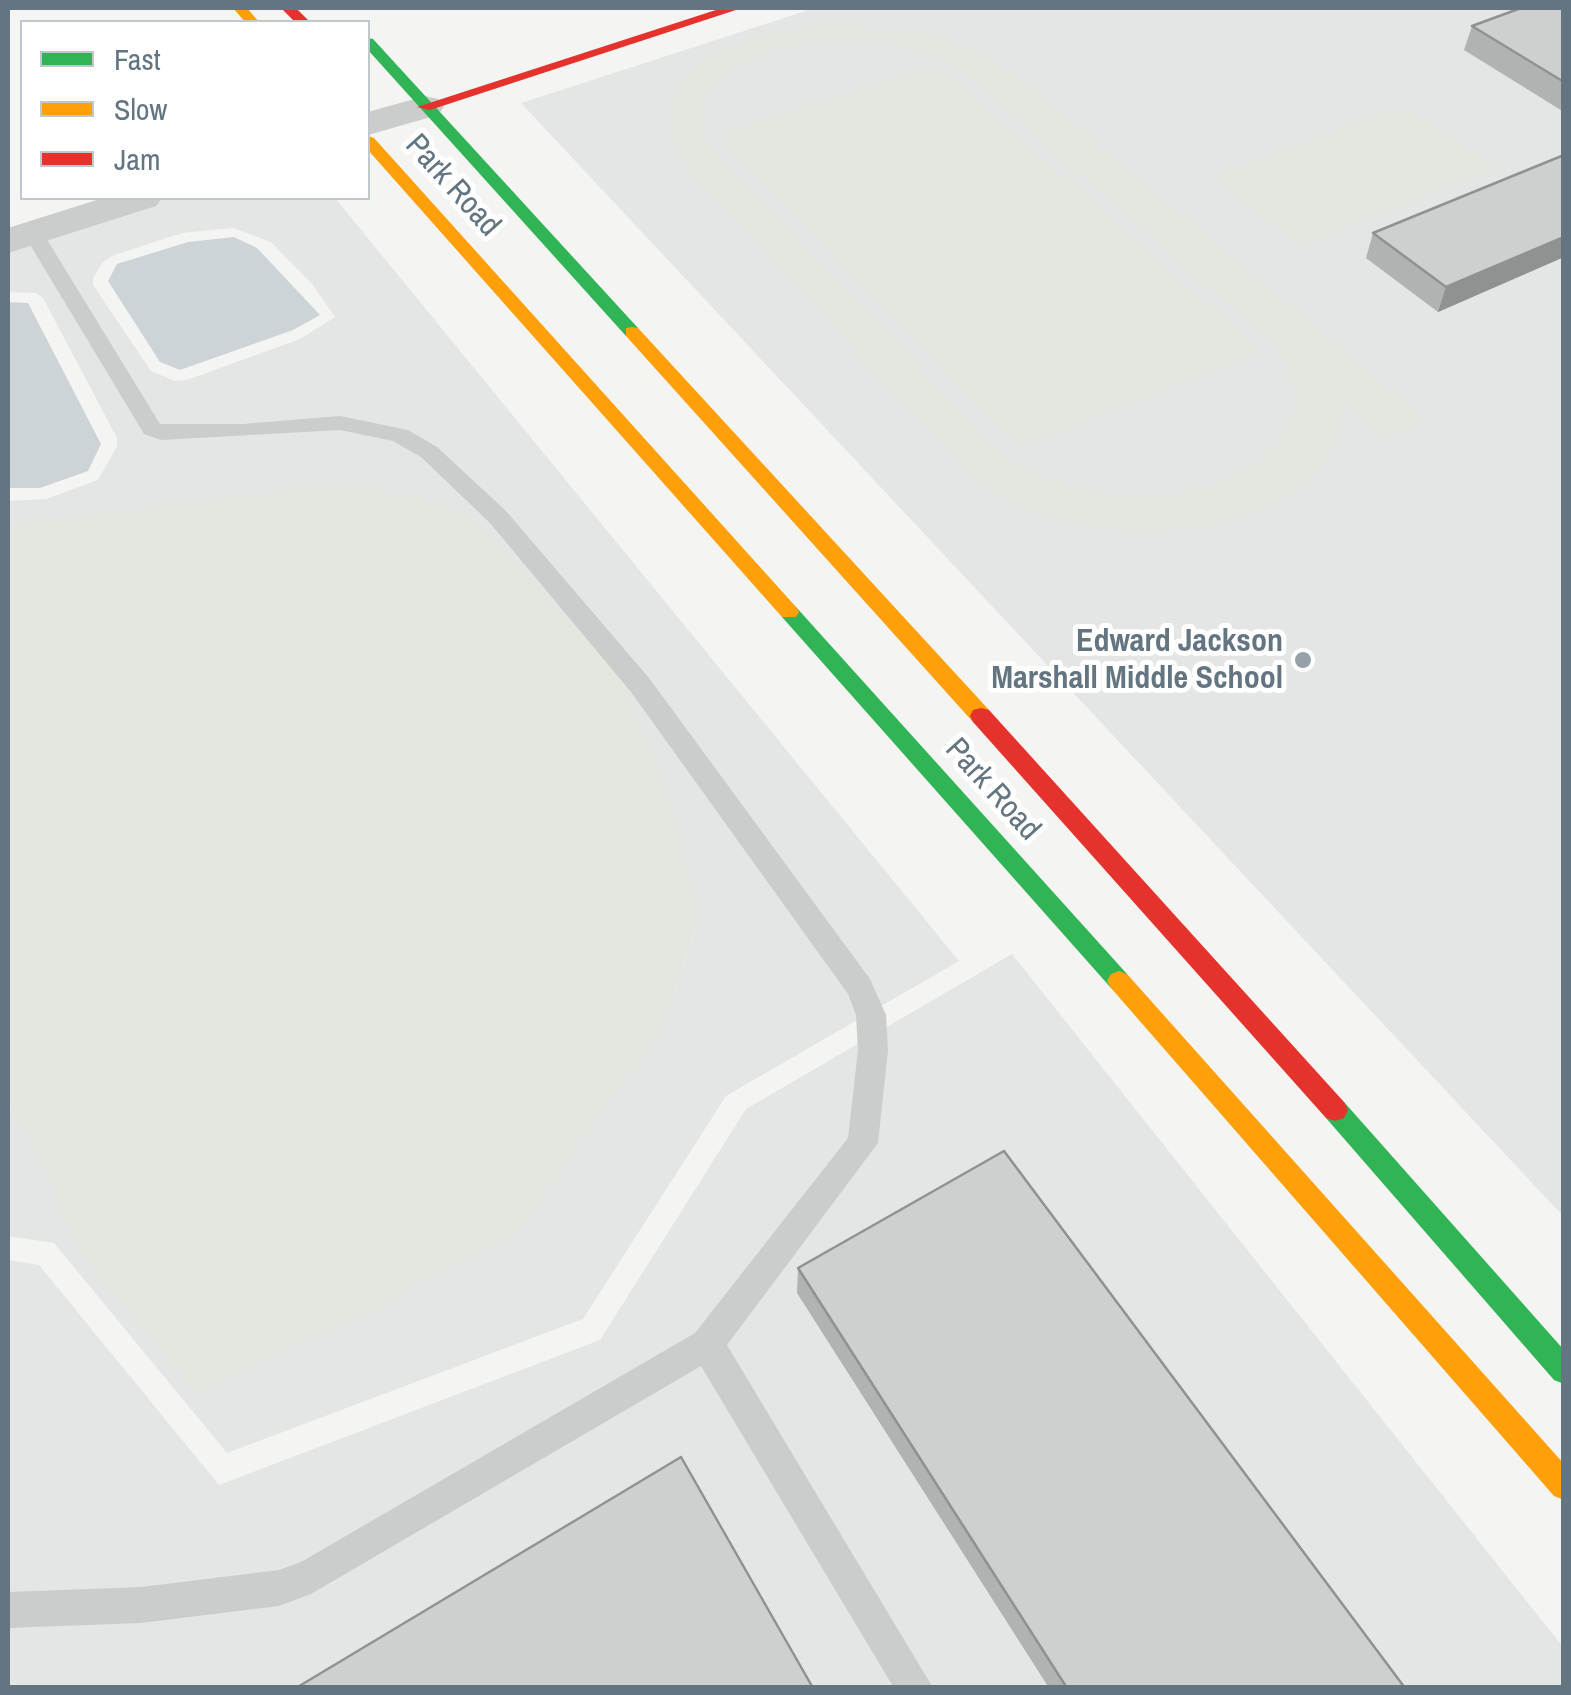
<!DOCTYPE html>
<html>
<head>
<meta charset="utf-8">
<style>
  body { margin:0 }
  #map { position:relative; width:1571px; height:1695px; overflow:hidden; background:#f4f4f2; font-family:"Archivo Narrow",sans-serif }
  canvas { display:block }
  .frame { position:absolute; inset:0; border:10px solid #647582; pointer-events:none }
  .legend { position:absolute; left:20px; top:20px; width:350px; height:180px; box-sizing:border-box; background:#fff; border:2px solid #c1c8cd; margin:0; padding:12px 18px; list-style:none; font-size:30px; color:#647582 }
  .legend li { display:flex; align-items:center; gap:20px; height:50px }
  .legend b { width:50px; border:2px solid #c1c8cd }
</style>
</head>
<body>
<div id="map">
<canvas width="1571" height="1695"></canvas>
<div class="frame"></div>
<ul class="legend">
<li><b style="height:12px;background:#30b455"></b>Fast</li>
<li><b style="height:12px;background:#ff9f0a"></b>Slow</li>
<li><b style="height:12px;background:#e5322d"></b>Jam</li>
</ul>
</div>
<script>
const c = document.querySelector('canvas').getContext('2d');
c.lineJoin = 'round';
function fillPath(path, color) { c.fillStyle = color; c.fill(path, 'evenodd'); }
const toPath = rows => new Path2D(rows.map(r => 'M' + r).join(''));
function strokePath(path, color, width, dash) { c.strokeStyle = color; c.lineWidth = width; c.lineCap = dash ? 'butt' : 'round'; c.setLineDash(dash || []); c.stroke(path); }
function drawText(font, color, halo, rows, align = 'center') {
  c.font = font + ' "Archivo Narrow",sans-serif'; c.lineWidth = 10; c.setLineDash([]); c.textBaseline = 'middle'; c.strokeStyle = halo; c.fillStyle = color; for (const [text, x, y, turn = 0] of rows) {
    c.save(); c.translate(x, y); c.rotate((+turn || 0) * Math.PI / 180); c.textAlign = isNaN(turn) ? turn : align; if (halo) c.strokeText(text, 0, 0); c.fillText(text, 0, 0); c.restore();
  }
}
fillPath(toPath([
  [815,8,1563,8,1563,1216,521,103],
  [111,198,335,198,959,961,726,1096,583,1319,227,1453,54,1243,8,1236,8,1107,42,1165,196,1393,364,1315,518,1233,596,1117,658,1038,699,920,124,512,8,525,8,501,46,499,98,480,117,446,117,438,43,298,36,293,8,292,8,228],
  [233,228,271,242,312,284,335,317,300,339,187,380,175,381,151,371,93,285,93,278,103,262,112,256,182,233],
  [1012,954,1563,1647,1563,1687,8,1687,8,1260,39,1265,219,1485,600,1340,746,1109]
]), '#e4e6e5');
fillPath(toPath([
  [832,23,928,33,974,50,1008,69,1425,421,1385,438,1346,404,1335,445,1307,483,1267,509,1206,527,1142,532,1082,526,1026,511,1002,499,980,483,691,171,668,135,669,103,686,75,701,62,728,47,765,34],
  [834,40,901,45,959,67,1266,336,1279,352,1296,395,1285,432,1273,448,1258,462,1216,484,1166,495,1129,495,1101,493,1046,477,1007,457,985,440,705,142,703,105,723,76,774,49],
  [936,66,1262,353,1018,447,717,133],
  [1402,105,1497,168,1301,246,1210,176],
  [345,482,423,498,467,515,618,671,664,781,699,920,658,1038,596,1117,518,1233,364,1315,196,1393,73,1242,42,1165,8,1107,8,525]
]), '#e4e7e0');
fillPath(toPath([
  [234,237,257,248,320,315,293,330,180,370,160,362,108,281,117,264,188,242],
  [8,302,28,303,101,444,88,471,40,488,8,488]
]), '#ccd4d7');
fillPath(toPath([
  [33,227,43,233,160,424,243,424,340,416,408,430,437,447,506,511,649,678,870,979,886,1015,888,1050,878,1143,727,1345,933,1688,894,1688,701,1366,311,1594,279,1606,141,1623,8,1628,8,1592,141,1587,279,1570,301,1562,695,1333,848,1138,858,1050,856,1015,848,994,631,692,490,523,421,457,393,441,340,430,161,440,144,434,23,233,33,227]
]), '#cbcdcd');
fillPath(toPath([
  [425,96,438,99,444,107,438,115,368,135,368,112,425,96],
  [103,198,162,198,156,206,8,253,8,228,103,198]
]), '#cbcdcd');
fillPath(toPath([
  [368,38,373,39,638,328,638,336,626,336,368,50,368,38],
  [789,605,796,607,1127,974,1131,981,1127,988,1119,991,1111,988,782,617,779,612,782,607,789,605],
  [1335,1099,1344,1102,1564,1350,1564,1384,1554,1380,1326,1118,1322,1110,1326,1102,1335,1099]
]), '#30b455');
fillPath(toPath([
  [233,8,247,8,259,22,245,22,233,8],
  [368,136,374,138,796,607,799,612,796,617,782,617,368,150,368,136],
  [632,327,638,328,989,710,992,716,989,722,973,722,626,336,626,328,632,327],
  [1119,971,1127,974,1564,1464,1564,1500,1554,1496,1111,988,1107,981,1111,974,1119,971]
]), '#ff9f0a');
fillPath(toPath([
  [281,8,296,8,310,22,295,22,281,8],
  [722,8,742,8,430,110,417,107,722,8],
  [981,708,989,710,1344,1102,1348,1110,1344,1118,1335,1121,1326,1118,973,722,970,716,973,710,981,708]
]), '#e5322d');
fillPath(toPath([
  [1564,8,1564,112,1464,50,1472,26],
  [1564,155,1564,257,1438,312,1366,258,1373,233],
  [798,1268,1405,1688,1049,1688,797,1293]
]), '#b1b3b2');
fillPath(toPath([
  [1564,237,1564,257,1438,312,1446,287]
]), '#909291');
const building = toPath([
  [1521,8,1564,8,1564,82,1472,26,1521,8],
  [1564,155,1564,237,1446,287,1373,233,1564,155],
  [1004,1151,1405,1688,1067,1688,798,1268,1004,1151],
  [681,1457,813,1688,296,1688,681,1457]
]);
fillPath(building, '#ced0cf');
strokePath(building, '#909291', 2.5);
for (const [x, y, r, color] of [
  [1303,660,10,"#96a1a9"]
]) { const dot = new Path2D(); dot.arc(x, y, r, 0, 2 * Math.PI); c.fillStyle = color; c.fill(dot); strokePath(dot, '#fff', 4); }
drawText('32px', '#647582', '#fff', [
  ["Park Road",452,186,48],
  ["Park Road",992,790,48]
]);
drawText('bold 32px', '#647582', '#fff', [
  ["Edward Jackson",1283,642],
  ["Marshall Middle School",1283,679]
], 'right');
</script>
</body>
</html>
